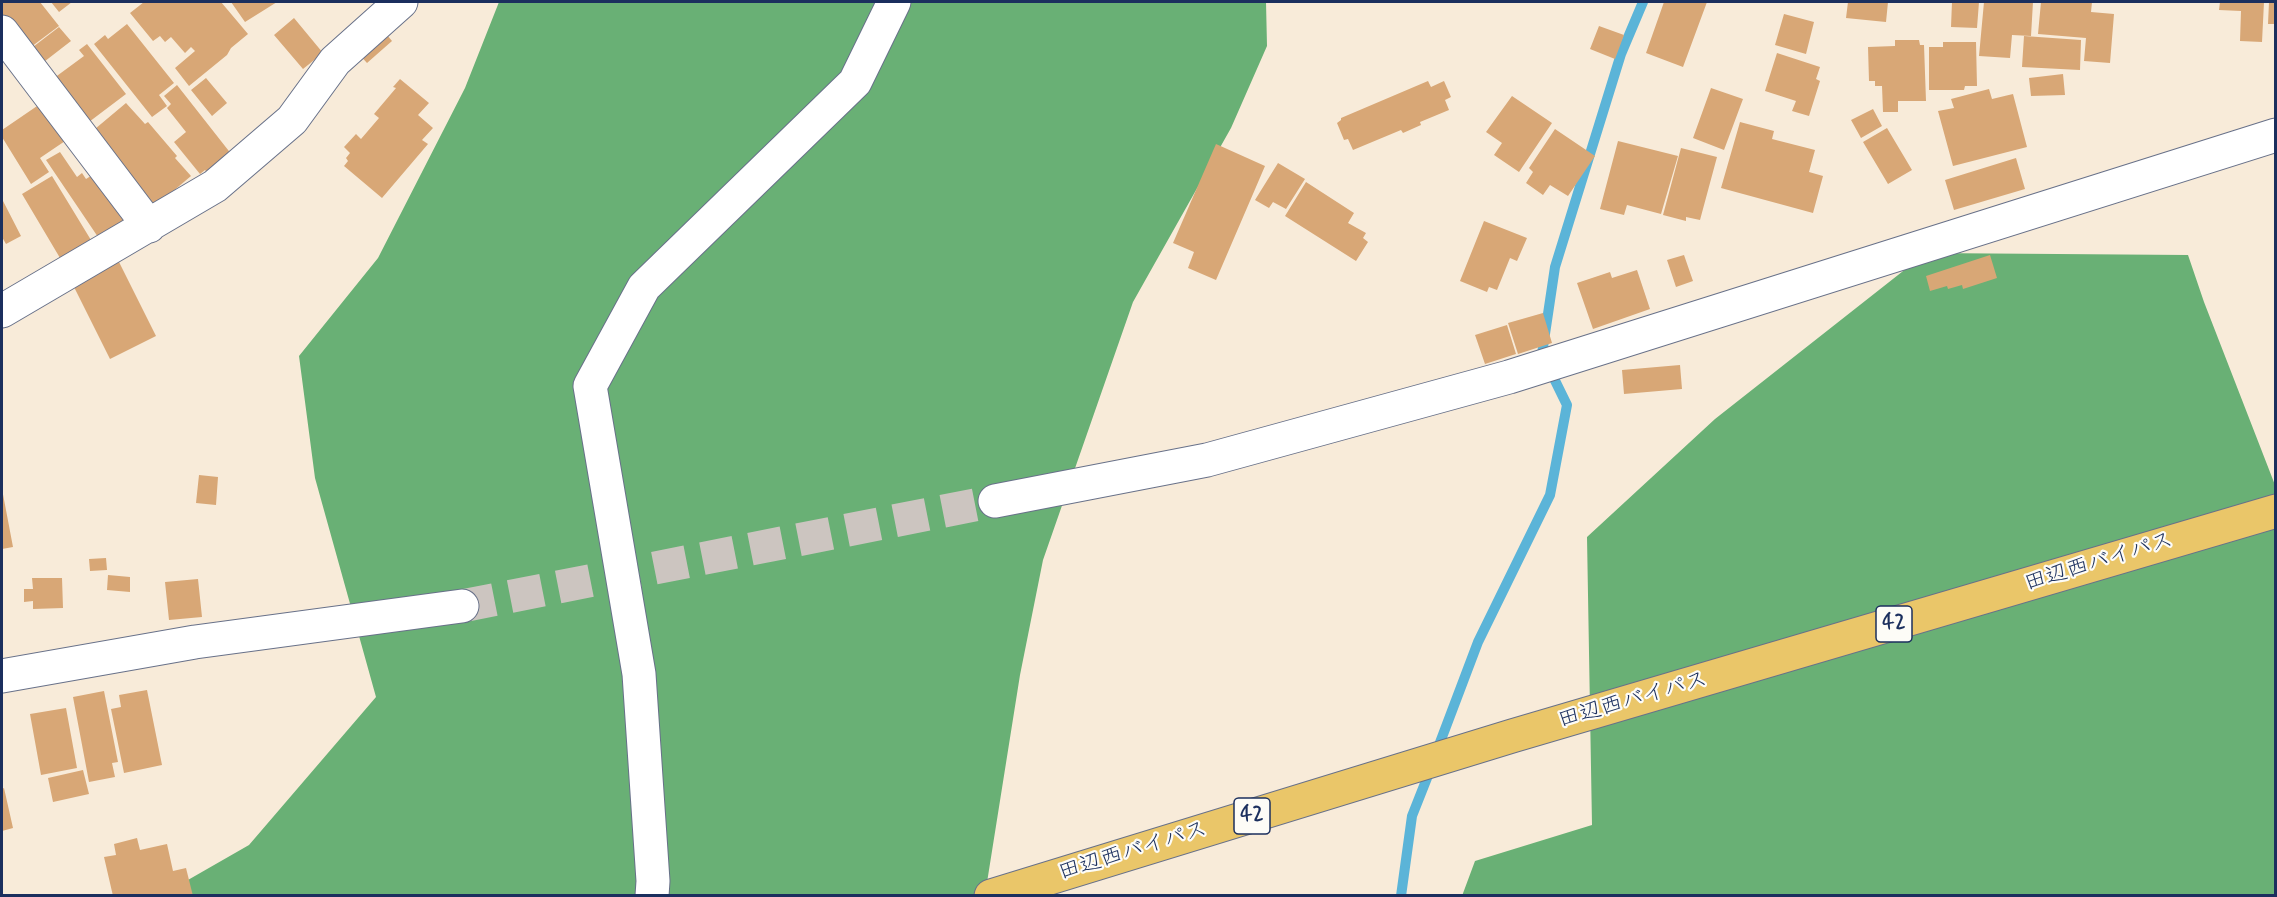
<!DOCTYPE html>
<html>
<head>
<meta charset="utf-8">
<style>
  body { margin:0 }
  #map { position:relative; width:2277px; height:897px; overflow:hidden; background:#f8ebd9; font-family:Mynerve,sans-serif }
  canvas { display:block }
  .frame { position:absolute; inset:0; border:3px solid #1b2f5e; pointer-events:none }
</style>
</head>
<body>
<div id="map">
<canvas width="2277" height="897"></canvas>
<div class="frame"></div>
</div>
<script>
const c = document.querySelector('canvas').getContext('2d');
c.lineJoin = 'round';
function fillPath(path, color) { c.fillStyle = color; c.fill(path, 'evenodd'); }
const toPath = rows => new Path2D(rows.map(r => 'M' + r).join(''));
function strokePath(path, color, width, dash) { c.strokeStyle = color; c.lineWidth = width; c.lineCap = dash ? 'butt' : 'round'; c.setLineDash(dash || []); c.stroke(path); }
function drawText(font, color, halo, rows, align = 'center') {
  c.font = font + ' Mynerve,"Klee One",sans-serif'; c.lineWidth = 4.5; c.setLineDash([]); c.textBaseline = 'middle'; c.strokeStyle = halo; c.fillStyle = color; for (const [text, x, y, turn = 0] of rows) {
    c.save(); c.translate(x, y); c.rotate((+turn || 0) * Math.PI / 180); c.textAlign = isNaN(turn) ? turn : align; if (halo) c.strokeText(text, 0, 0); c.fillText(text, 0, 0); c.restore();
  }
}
fillPath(toPath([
  [499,2,1266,2,1267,46,1231,128,1133,302,1043,560,1020,675,985,895,160,896,249,845,376,697,315,478,299,356,378,258,465,88],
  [1926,253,2188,255,2204,302,2275,485,2275,895,1462,896,1475,861,1592,825,1587,537,1715,419]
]), '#69b075');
strokePath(toPath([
  [1436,753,1478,642,1550,495,1567,405,1542,354,1555,267,1621,54,1643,2],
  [1401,896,1412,816,1431,768]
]), '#5bb4d8', 10);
fillPath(toPath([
  [2,2,40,2,59,26,27,50,2,17],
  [51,2,72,2,59,12],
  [144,2,221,2,248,34,231,48,227,55,189,86,175,68,195,51,191,47,185,53,171,37,165,42,160,36,153,41,130,13],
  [231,2,277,2,245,22],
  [1664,2,1707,2,1683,67,1646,53],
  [1848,2,1888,2,1886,22,1846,18],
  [1952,2,1979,2,1977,28,1951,27],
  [1984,2,2033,2,2031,36,2012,35,2010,58,1979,56],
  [2041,2,2092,2,2091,12,2114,14,2110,63,2084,61,2086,38,2038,34],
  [2220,2,2264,2,2262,42,2240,41,2241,11,2219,10],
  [2269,2,2276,2,2276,24,2268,24],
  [1784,14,1814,22,1806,54,1775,45],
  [294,18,323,53,303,69,274,35],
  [127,24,174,83,159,95,167,106,152,117,94,44,105,35,108,39],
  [1599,26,1624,35,1615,59,1590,49],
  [59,27,71,41,40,65,29,50],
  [383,30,392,41,367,63,357,52],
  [2024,36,2081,40,2080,70,2022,67],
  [1895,40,1919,40,1920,45,1924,45,1926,101,1898,101,1898,112,1883,112,1882,86,1875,86,1875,81,1869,81,1868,47,1895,46],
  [1943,42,1976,42,1977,86,1965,86,1964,90,1929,90,1929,47,1943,47],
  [87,44,126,94,85,125,50,81,84,56,79,50],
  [1777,53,1820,67,1816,79,1820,81,1809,116,1792,111,1796,101,1765,91],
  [2063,74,2065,95,2031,96,2029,78],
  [206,78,227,103,212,116,191,90],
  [400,79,429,103,418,115,433,128,422,140,428,144,382,198,344,166,348,161,346,158,350,153,344,147,356,134,361,139,379,118,374,114,396,88,393,87],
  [1428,81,1431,87,1444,81,1451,97,1445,100,1449,110,1420,122,1421,125,1403,133,1401,130,1353,150,1348,139,1344,140,1337,123,1341,120,1341,118],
  [177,85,232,155,208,173,205,170,200,174,174,142,186,132,167,108,171,104,164,96],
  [1711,88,1743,99,1724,150,1693,138],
  [1989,89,1992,99,2013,94,2027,147,1953,166,1938,111,1954,108,1951,99],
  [1512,96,1552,123,1519,172,1494,155,1502,143,1486,132],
  [43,102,68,139,40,158,49,172,31,184,2,137,2,130],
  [126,103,145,124,148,122,177,156,175,158,191,176,152,209,89,134],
  [1873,109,1882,126,1861,138,1851,120],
  [1740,122,1774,131,1772,139,1815,150,1809,172,1823,176,1813,213,1721,188],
  [1887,128,1912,170,1888,184,1863,142],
  [1555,129,1595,156,1568,196,1550,185,1543,195,1526,183,1533,172,1529,168],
  [1618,141,1678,156,1661,214,1627,205,1624,215,1600,209],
  [1216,144,1265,166,1216,280,1188,268,1194,252,1173,243],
  [1681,148,1717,157,1700,220,1686,217,1686,221,1663,215],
  [60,152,77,177,82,173,86,179,102,169,133,214,98,237,46,160],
  [2016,158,2025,189,1954,210,1945,180],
  [1278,163,1305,179,1286,209,1273,202,1269,208,1255,200],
  [52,176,94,245,63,263,22,194],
  [1306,182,1354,213,1348,223,1366,233,1363,238,1368,242,1356,261,1285,216],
  [2,199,21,236,6,244,2,237],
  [1484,221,1527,238,1517,261,1510,258,1497,290,1489,287,1487,292,1460,281],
  [1684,255,1693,281,1676,287,1667,260],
  [1990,255,1997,278,1963,289,1962,285,1948,289,1947,286,1930,291,1926,276],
  [119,262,156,336,110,359,73,285],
  [1637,270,1650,309,1593,329,1577,283,1610,272,1612,278],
  [1543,313,1552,343,1518,354,1508,323],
  [1507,325,1516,354,1485,364,1475,335],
  [1680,365,1682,389,1624,394,1622,370],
  [199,475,218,477,216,505,196,503],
  [2,489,13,547,2,549],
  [106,558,107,570,90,571,89,559],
  [108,575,130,577,130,592,107,590],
  [32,578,62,578,63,608,33,609,33,601,24,602,24,589,33,589],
  [198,579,202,617,169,620,165,582],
  [147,690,162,765,124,773,111,709,121,707,119,695],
  [104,691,118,762,112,763,115,777,89,782,73,697],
  [66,708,77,768,41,775,30,714],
  [83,770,89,794,53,802,48,778],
  [4,788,13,828,2,831,2,789],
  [137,838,140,850,167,844,173,871,186,868,193,896,113,896,104,857,116,855,114,844]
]), '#d8a776');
strokePath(toPath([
  [462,606,995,501]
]), '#ccc5c0', 33, [33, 16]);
const minor = toPath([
  [2,32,149,226],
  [2,311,215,186,292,120,335,61,401,2],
  [995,501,1207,460,1509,377,2276,135],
  [2,676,195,642,462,606],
  [652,896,653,881,639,674,590,386,644,287,855,82,894,2]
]);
const trunk = toPath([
  [991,896,1512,736,2276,511]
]);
strokePath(minor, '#687189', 35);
strokePath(trunk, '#687189', 35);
strokePath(minor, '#fff', 33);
strokePath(trunk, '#eac669', 33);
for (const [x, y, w] of [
  [1894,624,36],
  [1252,816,36]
]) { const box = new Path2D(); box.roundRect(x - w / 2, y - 18, w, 36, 4.5); c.fillStyle = '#fdfcf7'; c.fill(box); strokePath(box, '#1b2f5e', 1.5); }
drawText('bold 21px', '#1b2f5e', null, [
  ["42",1894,624],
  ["42",1252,816]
]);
drawText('22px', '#1b2f5e', '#fdfcf7', [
  ["田辺西バイパス",2099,563,-17],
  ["田辺西バイパス",1633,701,-16],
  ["田辺西バイパス",1133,852,-17]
]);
</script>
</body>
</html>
